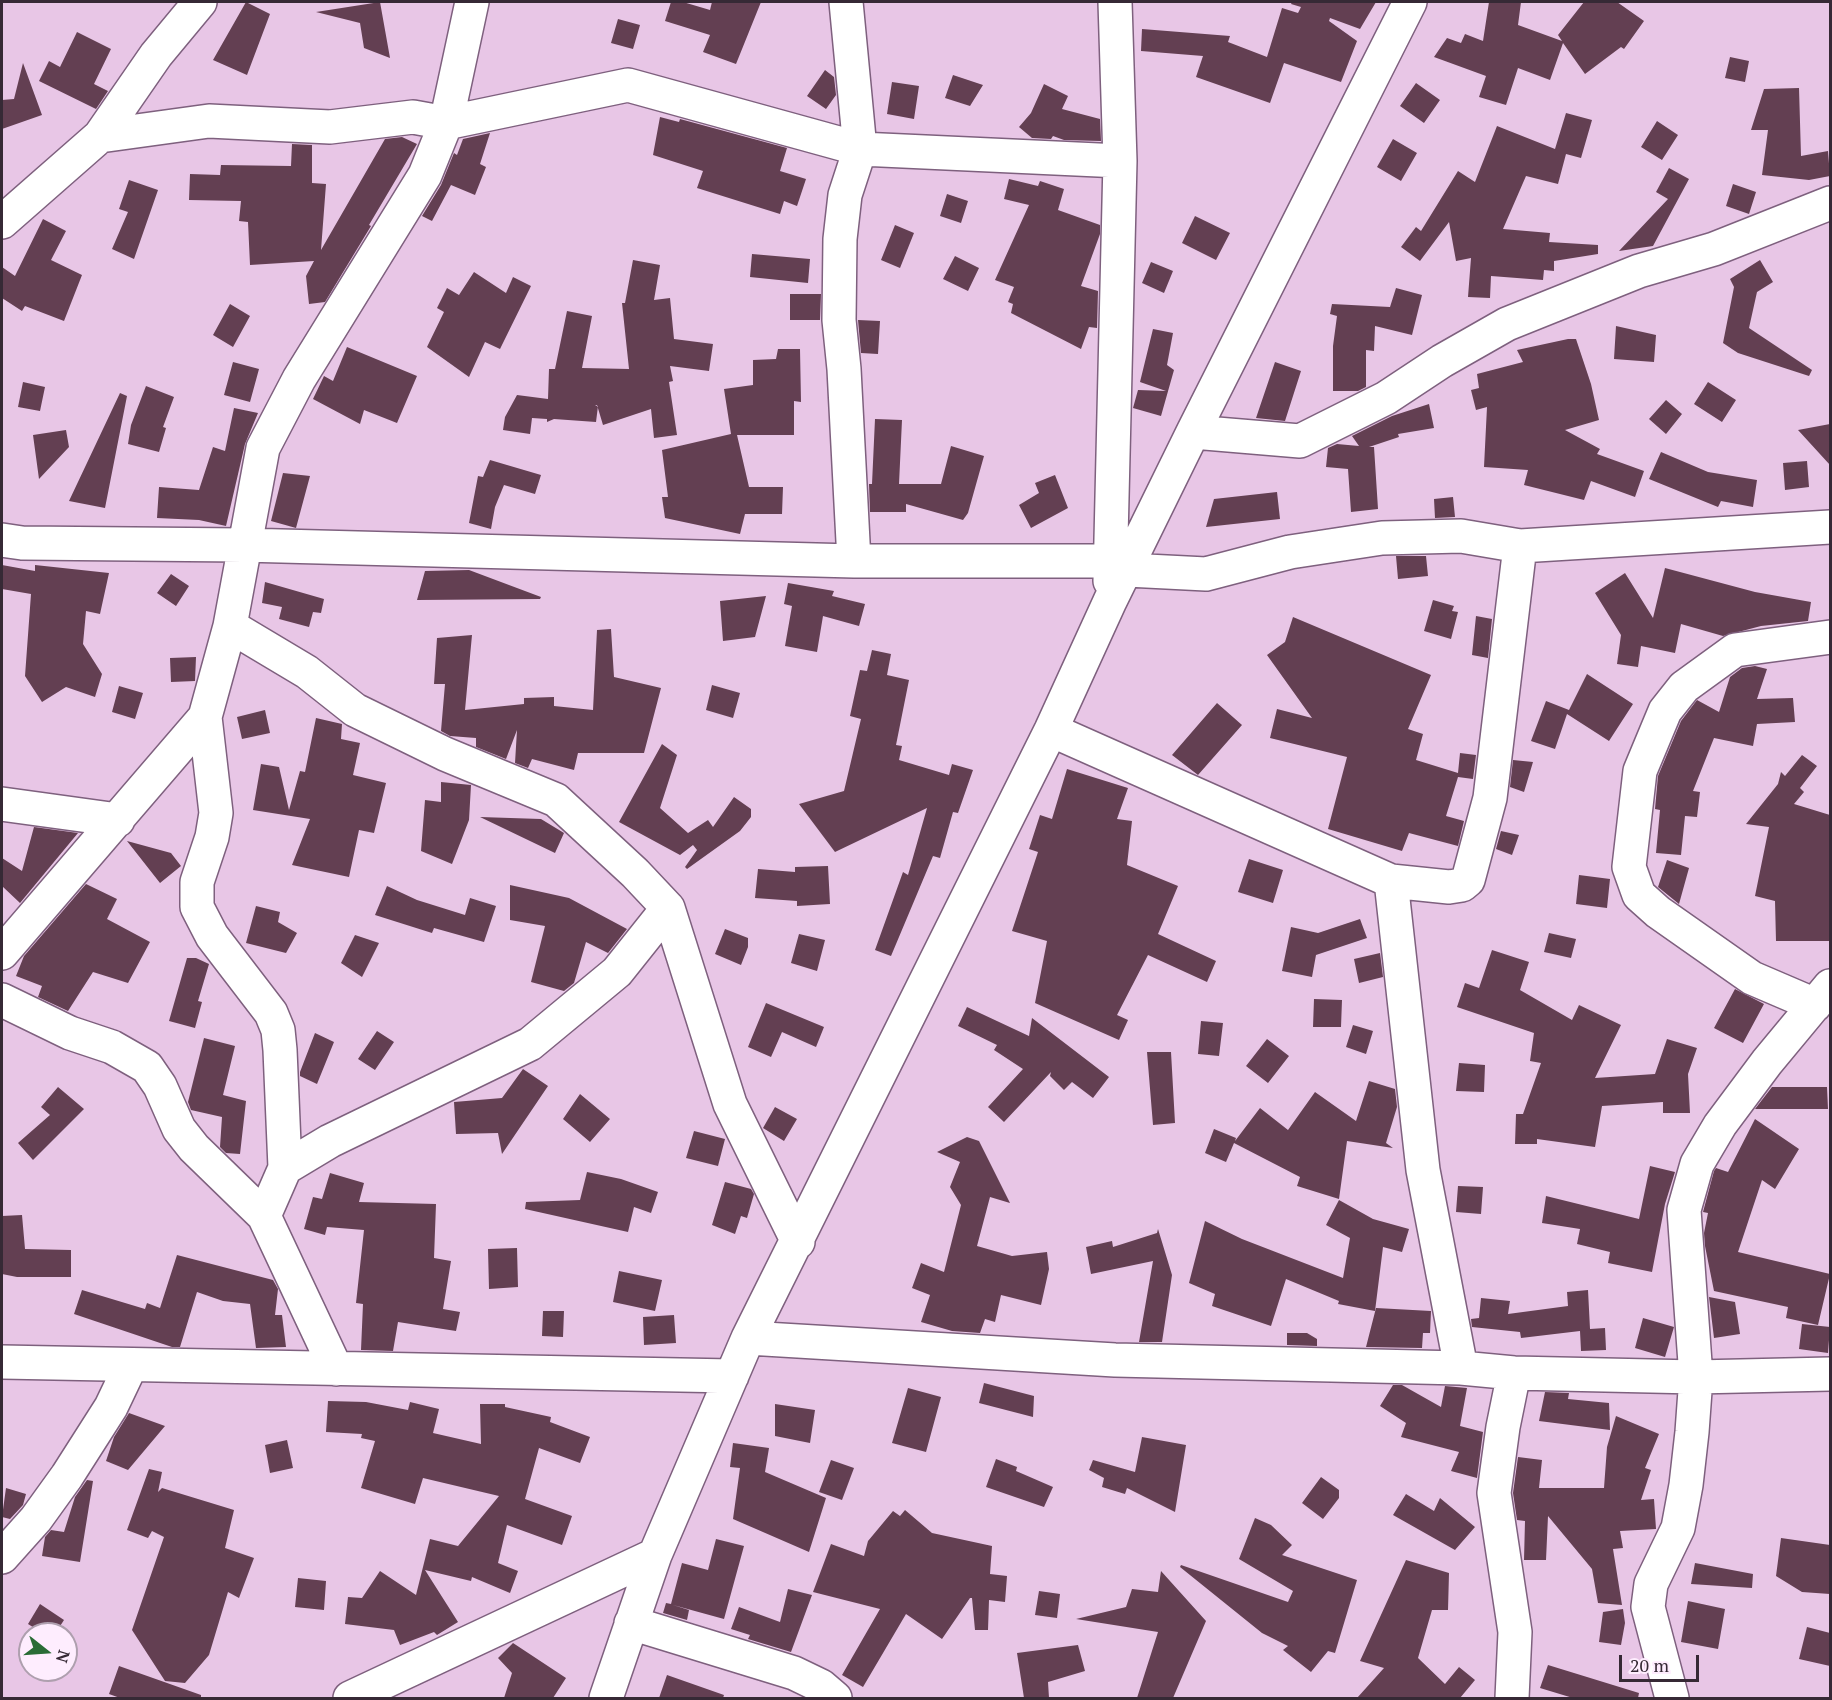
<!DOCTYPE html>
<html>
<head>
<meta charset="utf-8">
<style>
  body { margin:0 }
  #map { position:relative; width:1832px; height:1700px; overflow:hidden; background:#e8c6e6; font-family:"PT Serif",serif }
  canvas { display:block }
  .frame { position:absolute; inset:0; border:3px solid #362935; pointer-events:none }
  .north { position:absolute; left:18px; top:1622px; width:60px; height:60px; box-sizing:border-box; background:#feedfe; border:2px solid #ae9fae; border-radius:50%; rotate:107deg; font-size:16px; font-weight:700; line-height:24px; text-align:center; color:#362935 }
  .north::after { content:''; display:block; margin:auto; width:21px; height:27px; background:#2a6c36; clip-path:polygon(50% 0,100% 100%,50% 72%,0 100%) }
  .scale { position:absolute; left:1619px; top:1655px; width:80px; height:27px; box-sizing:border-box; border:3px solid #362935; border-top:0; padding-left:8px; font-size:18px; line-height:21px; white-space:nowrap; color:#362935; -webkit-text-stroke:4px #feedfe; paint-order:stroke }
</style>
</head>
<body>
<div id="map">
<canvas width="1832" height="1700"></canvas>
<div class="frame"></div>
<div class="north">N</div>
<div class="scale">20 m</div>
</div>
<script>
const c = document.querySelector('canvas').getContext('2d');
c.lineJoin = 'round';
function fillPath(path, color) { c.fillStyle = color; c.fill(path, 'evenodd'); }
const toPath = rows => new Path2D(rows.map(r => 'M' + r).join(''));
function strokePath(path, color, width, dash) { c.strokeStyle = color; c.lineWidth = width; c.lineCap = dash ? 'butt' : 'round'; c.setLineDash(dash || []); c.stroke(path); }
fillPath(toPath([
  [246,2,270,14,247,75,213,60],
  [380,2,390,58,364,48,360,23,316,12],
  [671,2,683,2,710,10,712,2,761,2,736,64,703,52,710,35,665,21],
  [1292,2,1376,2,1360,29,1330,18,1329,21,1357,41,1341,82,1284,63,1270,103,1196,77,1203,56,1141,51,1142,29,1230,36,1228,42,1267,57,1282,8,1298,13,1301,7,1291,4],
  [1489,2,1521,2,1518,25,1562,41,1558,35,1584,2,1617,2,1644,21,1624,49,1621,47,1585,74,1563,43,1550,80,1518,68,1506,105,1479,97,1486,76,1434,57,1447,38,1461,43,1465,34,1483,41],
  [618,19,640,25,633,49,611,43],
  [77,32,111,49,94,84,108,91,96,109,39,81,49,61,60,67],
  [1730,57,1749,61,1745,82,1725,78],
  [23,63,42,115,2,129,2,100,14,99],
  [825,70,834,77,836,95,826,109,807,96],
  [953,75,983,85,970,106,945,98],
  [892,82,919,86,914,119,887,114],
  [1416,83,1440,100,1424,123,1400,106],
  [1044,84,1068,96,1062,109,1100,119,1101,141,1064,140,1053,136,1051,139,1032,138,1019,127,1031,113],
  [1799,88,1801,156,1828,151,1830,176,1809,180,1762,175,1768,130,1751,130,1764,89],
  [1566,113,1592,120,1581,158,1566,154,1558,184,1526,176,1503,229,1550,233,1549,242,1598,245,1598,254,1554,261,1554,271,1544,270,1543,280,1491,276,1490,298,1468,297,1471,258,1456,261,1449,222,1420,261,1401,247,1416,227,1421,231,1458,171,1475,182,1497,126,1555,149],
  [660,117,679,122,680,119,787,148,780,171,806,179,797,206,784,201,780,214,697,188,703,171,653,155],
  [1657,121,1678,135,1662,160,1641,147],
  [490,133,480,164,486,167,475,195,451,185,432,221,422,216,441,185,454,153,457,155,463,139],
  [402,137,417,144,369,225,371,226,325,302,309,304,306,276,314,261,250,265,248,222,239,221,241,201,189,200,190,174,220,175,221,165,291,166,292,144,312,145,312,183,326,184,321,250,385,139],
  [1393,139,1417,153,1401,181,1377,167],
  [1669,168,1689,179,1653,246,1619,251,1668,199,1656,192],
  [1009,179,1038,186,1040,181,1064,189,1058,210,1100,225,1100,234,1081,286,1098,291,1097,328,1089,327,1081,349,1011,313,1013,304,1008,302,1014,287,995,280,1029,205,1004,199],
  [129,180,158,190,134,259,112,249,128,212,119,209],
  [1733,184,1756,192,1749,214,1726,206],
  [947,194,968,201,961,223,940,216],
  [1195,216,1230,233,1216,260,1182,243],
  [43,219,66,231,51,260,82,275,64,321,25,306,22,311,2,298,2,267,15,276],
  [895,225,914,233,900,268,881,260],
  [752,254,810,259,808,283,750,277],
  [955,256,979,268,968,291,943,279],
  [633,260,660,265,654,300,670,298,674,339,713,344,709,371,670,366,673,381,669,382,677,435,654,438,651,409,603,425,597,405,595,406,598,406,596,422,554,419,547,422,547,419,532,418,530,434,503,430,505,417,517,395,548,399,549,369,555,369,567,311,592,316,582,368,629,369,622,303,625,303],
  [1760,260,1773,282,1757,292,1749,328,1812,370,1809,376,1738,353,1723,343,1734,287,1730,279],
  [1151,262,1173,271,1164,293,1142,283],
  [474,272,506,293,513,277,531,286,500,349,485,342,469,377,427,347,444,312,437,308,447,288,459,295],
  [1396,288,1422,295,1412,335,1375,326,1374,351,1366,350,1366,387,1358,391,1333,391,1333,346,1337,316,1330,314,1332,304,1390,307],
  [790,294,821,294,820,320,790,320],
  [230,304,250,316,233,347,213,335],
  [858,320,880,321,878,354,861,353],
  [1616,326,1656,335,1654,362,1614,359],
  [1153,329,1173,333,1167,365,1174,370,1161,416,1133,408,1138,390,1166,391,1140,382],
  [1568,339,1576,339,1591,384,1599,420,1565,430,1600,449,1597,454,1644,471,1635,497,1591,481,1584,500,1524,485,1528,470,1484,467,1487,407,1476,410,1471,390,1479,388,1477,374,1523,362,1517,350],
  [347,347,417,376,397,423,364,410,360,424,313,399,324,376,333,381],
  [778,349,800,349,801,402,794,401,794,435,737,435,749,487,783,487,782,514,745,514,740,534,665,518,662,497,668,497,662,450,731,434,724,389,753,385,753,360,776,359],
  [233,362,259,369,250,402,224,395],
  [1275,362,1301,371,1285,421,1256,418],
  [23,382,45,387,40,411,18,407],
  [1708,382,1736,400,1722,422,1694,404],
  [146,386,174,397,163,427,166,428,159,452,128,444,131,425],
  [120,393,127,396,105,508,69,501],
  [1666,400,1682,414,1666,434,1649,419],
  [1429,404,1434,428,1398,434,1399,437,1369,447,1374,447,1378,509,1351,512,1348,469,1326,467,1328,448,1337,444,1359,446,1352,436,1392,416],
  [234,408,258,413,245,444,226,526,199,520,157,518,159,487,199,490,213,447,225,451],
  [875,419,902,420,899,484,941,484,951,446,984,456,968,513,963,520,906,504,906,512,870,512,869,484,872,484],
  [1830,424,1830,465,1798,430],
  [66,430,69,447,39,479,33,435],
  [1661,452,1708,472,1757,480,1753,507,1721,501,1718,507,1649,479],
  [490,460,541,475,535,494,504,485,495,507,491,529,469,523,478,476,483,477],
  [1807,461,1809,487,1785,490,1783,463],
  [283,473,310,476,296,528,271,521],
  [1055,475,1068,508,1031,528,1019,505,1039,493,1035,483],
  [1277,492,1280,519,1206,527,1214,499],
  [1453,497,1455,517,1435,518,1434,499],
  [1396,556,1426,556,1428,576,1398,579],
  [2,565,35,571,35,565,109,573,100,614,86,611,83,644,102,674,95,697,66,687,42,702,25,676,31,594,2,589],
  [1665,568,1755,592,1811,602,1808,621,1761,626,1723,636,1681,624,1675,653,1641,646,1638,667,1617,664,1621,635,1595,593,1625,573,1653,618],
  [469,570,541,597,540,599,417,600,425,571],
  [171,574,189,586,176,606,157,593],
  [265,582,324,599,321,613,313,612,309,627,279,619,282,607,262,603],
  [788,583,834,591,832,596,865,604,859,626,823,616,817,652,785,646,792,606,784,604],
  [766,596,755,637,723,641,720,601],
  [1433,600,1454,606,1452,611,1458,612,1451,639,1424,631],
  [1476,616,1492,619,1488,658,1472,655],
  [1293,617,1431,675,1408,729,1423,734,1416,760,1458,773,1460,753,1476,755,1473,779,1458,777,1446,816,1464,821,1458,846,1409,833,1402,851,1328,829,1347,757,1270,738,1277,709,1312,718,1267,655,1285,642],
  [611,629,614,677,661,688,644,753,578,753,574,770,532,759,528,768,515,763,517,730,506,759,476,747,476,738,450,736,441,731,445,684,434,684,437,638,472,635,465,710,524,704,524,698,554,697,554,706,593,710,597,630],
  [872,650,891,654,887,675,909,680,896,745,902,746,899,760,949,775,952,764,973,770,958,813,953,812,940,858,933,856,891,956,875,950,903,872,908,875,927,808,835,852,799,804,844,791,861,719,850,716,860,670,867,671],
  [196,657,195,681,171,682,170,658],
  [1755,666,1767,669,1757,699,1793,698,1795,722,1757,724,1753,746,1714,738,1693,791,1700,792,1697,817,1685,816,1681,855,1656,853,1660,810,1655,809,1658,776,1681,721,1697,700,1719,712,1730,677,1742,668],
  [1587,674,1633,704,1609,741,1567,714,1555,749,1531,741,1546,701,1569,710],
  [712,685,740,693,733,718,706,710],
  [119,686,143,693,135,719,112,712],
  [1217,703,1242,725,1198,775,1172,755],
  [265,710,270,733,242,739,237,717],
  [316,718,342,724,341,739,360,743,353,775,386,783,374,833,359,830,349,877,292,865,310,819,253,810,261,764,279,767,289,810,300,771,305,772],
  [662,744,677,755,660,808,688,833,708,820,713,827,734,797,751,809,751,817,740,831,687,869,685,867,697,850,693,845,680,855,619,822],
  [1802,755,1817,766,1800,788,1804,792,1794,804,1830,815,1830,941,1776,941,1775,901,1755,896,1769,827,1746,824,1778,784,1781,772,1785,776],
  [1513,760,1533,762,1524,792,1510,787],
  [1067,769,1128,788,1117,819,1132,821,1127,865,1178,886,1158,934,1216,961,1207,982,1148,955,1117,1015,1128,1020,1119,1040,1035,1003,1047,941,1012,931,1038,852,1029,849,1040,815,1052,819],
  [441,782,471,785,469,820,452,864,421,851,425,800,441,802],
  [480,817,541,819,564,833,555,853],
  [34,827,78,833,20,903,2,886,2,858,22,871],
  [1501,831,1519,835,1512,855,1496,849],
  [127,841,171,853,181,866,160,883],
  [1249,859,1283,870,1273,903,1238,892],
  [1667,860,1689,868,1679,904,1658,887],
  [828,866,830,904,797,906,797,901,755,898,758,869,795,872,795,867],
  [1579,875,1610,879,1607,908,1576,904],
  [86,884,117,899,107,919,150,942,128,983,93,972,68,1011,38,997,42,986,16,976,24,956],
  [510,885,569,898,627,929,608,953,586,942,574,983,564,991,531,982,545,926,510,920],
  [387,886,417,900,465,915,470,898,496,906,484,942,434,928,432,933,375,915],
  [256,906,280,912,278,922,297,933,286,953,246,943],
  [1360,919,1367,938,1316,955,1312,977,1282,971,1291,927,1318,933],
  [725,929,748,938,748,947,741,965,715,954],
  [1549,933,1576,939,1571,958,1544,952],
  [799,934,825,940,817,971,791,963],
  [355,935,379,943,362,977,341,963],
  [1492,950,1529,962,1520,990,1572,1020,1579,1005,1621,1025,1595,1078,1655,1074,1667,1039,1697,1048,1688,1074,1690,1113,1663,1113,1663,1102,1602,1106,1595,1147,1537,1139,1537,1144,1515,1144,1516,1114,1523,1114,1541,1063,1530,1061,1534,1033,1457,1007,1465,983,1479,988],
  [1380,953,1383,977,1359,983,1354,959],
  [187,958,196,958,209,964,198,1001,202,1002,195,1028,169,1021],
  [1735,989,1764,1004,1743,1043,1714,1028],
  [1314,999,1342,1000,1341,1027,1313,1027],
  [766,1003,824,1027,816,1047,782,1032,771,1057,748,1047],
  [967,1007,1029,1036,1032,1018,1109,1077,1093,1098,1072,1082,1064,1090,1050,1076,1051,1072,1004,1122,988,1107,1023,1069,994,1050,997,1045,958,1026],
  [1201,1021,1223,1023,1219,1056,1198,1054],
  [1353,1025,1373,1031,1366,1054,1346,1047],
  [377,1031,394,1042,375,1070,358,1059],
  [315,1033,334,1042,317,1084,300,1076,300,1072],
  [204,1038,235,1046,223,1095,246,1101,240,1154,226,1153,220,1147,222,1117,191,1110,188,1102],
  [1267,1039,1289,1056,1268,1083,1246,1066],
  [1147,1052,1171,1052,1175,1123,1153,1125],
  [1459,1063,1485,1065,1484,1092,1456,1091],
  [523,1069,548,1086,502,1154,498,1133,456,1134,454,1102,502,1098],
  [1369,1081,1395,1089,1397,1107,1386,1143,1393,1148,1347,1141,1339,1199,1297,1186,1300,1177,1234,1143,1226,1162,1205,1153,1214,1129,1236,1138,1235,1141,1260,1108,1288,1130,1315,1092,1356,1121],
  [58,1087,84,1109,33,1160,18,1143,50,1115,41,1107],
  [1772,1087,1827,1087,1828,1109,1755,1109],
  [580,1094,610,1119,590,1142,563,1119],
  [775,1107,797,1119,784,1141,763,1128],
  [1755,1119,1799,1149,1775,1189,1762,1180,1738,1252,1830,1274,1818,1325,1786,1318,1788,1307,1714,1291,1705,1246,1704,1233,1708,1213,1703,1212,1714,1171,1716,1168,1728,1172],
  [694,1131,725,1139,718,1166,686,1158],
  [967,1137,979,1141,1010,1203,990,1197,977,1246,1012,1256,1047,1252,1049,1269,1041,1305,1001,1295,995,1322,985,1319,980,1333,952,1331,921,1322,930,1295,912,1288,921,1263,944,1272,961,1205,950,1187,960,1162,937,1152],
  [1650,1166,1675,1172,1665,1204,1652,1272,1608,1263,1610,1252,1577,1244,1580,1229,1542,1223,1546,1196,1639,1219],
  [587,1172,621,1179,658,1192,651,1213,634,1207,628,1232,525,1209,526,1202,580,1200],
  [330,1173,364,1183,359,1202,436,1204,434,1258,451,1261,443,1309,460,1312,456,1331,398,1322,393,1351,361,1350,363,1304,356,1303,364,1230,327,1227,325,1235,304,1229,313,1197,322,1199],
  [725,1182,751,1189,754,1194,747,1218,741,1216,735,1234,712,1225],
  [1458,1186,1483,1187,1481,1214,1456,1212],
  [1339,1200,1373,1219,1409,1229,1402,1252,1383,1247,1375,1311,1338,1304,1339,1301,1286,1279,1271,1326,1212,1306,1215,1294,1189,1283,1205,1221,1242,1239,1343,1278,1350,1238,1326,1225],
  [22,1215,25,1249,71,1250,71,1277,17,1277,2,1274,2,1216],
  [1158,1229,1172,1275,1162,1342,1139,1342,1153,1261,1091,1274,1086,1247,1112,1241,1113,1247,1157,1233],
  [517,1248,518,1287,489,1289,488,1249],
  [177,1255,273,1280,278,1289,275,1315,282,1315,286,1347,256,1348,250,1304,223,1301,197,1292,180,1347,172,1347,74,1314,82,1290,145,1309,147,1303,160,1308],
  [619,1271,662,1280,655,1311,613,1302],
  [1588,1290,1590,1329,1605,1328,1606,1350,1581,1351,1580,1331,1521,1338,1520,1332,1472,1327,1471,1319,1479,1318,1481,1298,1510,1301,1508,1314,1568,1306,1567,1292],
  [1709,1297,1735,1302,1740,1334,1714,1338],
  [1376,1308,1431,1311,1430,1333,1423,1333,1422,1348,1366,1347],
  [543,1311,564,1311,563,1337,542,1336],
  [674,1315,676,1343,644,1345,643,1317],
  [1643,1318,1674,1327,1665,1357,1635,1348],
  [1802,1324,1830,1327,1828,1353,1799,1349],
  [1287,1333,1307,1333,1317,1339,1317,1346,1287,1345],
  [984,1383,1034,1396,1033,1417,979,1403],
  [1393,1385,1402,1385,1441,1407,1445,1386,1467,1388,1460,1426,1483,1432,1477,1478,1451,1471,1459,1452,1401,1437,1406,1423,1380,1406],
  [908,1388,941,1397,926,1452,892,1443],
  [1545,1392,1569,1393,1568,1399,1609,1403,1610,1430,1539,1421],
  [328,1401,366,1402,408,1410,410,1402,439,1409,433,1433,481,1444,480,1404,505,1404,505,1407,551,1417,550,1422,590,1437,580,1463,539,1448,525,1499,572,1516,562,1545,507,1525,498,1563,518,1571,510,1593,472,1577,471,1581,425,1570,458,1622,437,1635,434,1632,400,1645,394,1630,345,1624,348,1597,362,1598,380,1571,416,1595,430,1539,458,1546,499,1496,423,1478,415,1504,361,1488,375,1441,361,1438,362,1434,326,1432],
  [775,1404,815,1410,810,1443,775,1436],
  [129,1413,165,1426,128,1470,106,1461,114,1437],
  [1616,1416,1659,1434,1645,1468,1651,1470,1641,1500,1654,1499,1656,1529,1620,1531,1623,1548,1613,1549,1622,1605,1598,1603,1592,1569,1548,1516,1546,1560,1524,1560,1525,1521,1517,1520,1513,1493,1518,1457,1542,1460,1539,1488,1604,1488,1607,1447],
  [1142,1437,1186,1445,1175,1512,1127,1488,1125,1494,1102,1487,1104,1478,1089,1470,1093,1460,1135,1472],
  [287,1440,293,1468,270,1473,265,1445],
  [733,1443,769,1448,765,1472,826,1498,809,1552,733,1519,740,1468,730,1467],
  [996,1459,1017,1467,1016,1471,1053,1487,1044,1507,986,1487],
  [831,1460,854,1468,842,1500,819,1492],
  [149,1469,162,1472,158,1492,162,1488,234,1510,225,1548,254,1558,239,1598,228,1592,209,1655,185,1683,165,1681,132,1630,164,1537,152,1531,148,1538,127,1530],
  [1321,1477,1339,1490,1339,1498,1323,1519,1302,1503],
  [87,1480,93,1481,80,1562,42,1556,45,1537,51,1530,64,1532,75,1497],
  [6,1488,26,1494,23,1505,10,1519,2,1517],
  [1406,1494,1434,1511,1440,1498,1475,1527,1455,1550,1393,1515],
  [905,1510,932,1533,992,1546,990,1574,1007,1576,1005,1602,989,1600,988,1630,975,1630,972,1598,970,1598,942,1639,906,1614,863,1687,842,1675,880,1609,813,1592,831,1544,864,1556,868,1541,893,1511,900,1516],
  [1255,1518,1271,1525,1292,1545,1282,1555,1357,1580,1335,1653,1328,1651,1311,1672,1283,1650,1288,1646,1262,1633,1180,1567,1181,1565,1288,1602,1293,1591,1239,1559],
  [1781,1538,1830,1545,1830,1594,1802,1592,1776,1576],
  [716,1539,744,1546,724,1619,673,1605,689,1610,687,1620,663,1613,666,1603,671,1604,682,1563,708,1570],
  [1406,1560,1449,1573,1448,1610,1432,1610,1418,1658,1445,1684,1459,1667,1475,1680,1460,1698,1357,1698,1384,1668,1360,1661],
  [1695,1563,1753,1574,1752,1588,1691,1584],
  [1161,1571,1206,1621,1173,1698,1137,1698,1158,1632,1076,1619,1126,1607,1132,1589,1158,1592],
  [298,1578,326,1581,324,1610,295,1607],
  [788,1589,812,1595,791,1652,748,1639,750,1635,731,1629,739,1607,780,1622],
  [1039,1591,1060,1594,1057,1618,1035,1615],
  [1688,1601,1725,1609,1718,1649,1681,1642],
  [40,1604,64,1620,55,1634,44,1634,28,1624],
  [1623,1609,1625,1623,1621,1645,1599,1642,1603,1612],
  [1807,1627,1830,1633,1830,1666,1799,1659],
  [513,1643,566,1678,553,1698,504,1698,512,1673,498,1658],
  [1078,1645,1085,1671,1048,1682,1049,1698,1024,1698,1017,1653],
  [1548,1665,1639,1693,1638,1698,1573,1698,1540,1688],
  [119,1666,201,1695,201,1698,120,1698,109,1694],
  [667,1675,724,1695,723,1698,659,1698]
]), '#633f52');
const minor = toPath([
  [846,2,860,149,845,195,840,239,839,320,844,369,854,561],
  [100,136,209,121,330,127,413,117,446,123,628,85,860,149,1120,161],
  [2,222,100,136,156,55,200,2],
  [1193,432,1300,441,1386,398,1442,361,1507,324,1639,271,1714,249,1830,203],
  [2,540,22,543,243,545,854,561,1109,561],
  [1127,570,1206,574,1290,552,1382,538,1461,536,1520,546,1830,527],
  [1110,581,1120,161,1115,2],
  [230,626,307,672,355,710,445,754,556,800,635,873,668,908,730,1104,798,1242],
  [205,717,216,813,212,837,197,882,197,907,212,936,271,1013,278,1030,280,1050,285,1168,264,1216],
  [1051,730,1391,881,1449,887,1462,885,1468,880,1490,798,1520,546],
  [2,804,118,820],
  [1391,881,1423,1170,1461,1368],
  [2,953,205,717,230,626,263,448,299,379,425,175,446,123,472,2],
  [2,1000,70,1033,112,1047,147,1067,160,1086,179,1129,194,1148,264,1216,336,1369],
  [1815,1005,1752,978,1658,912,1639,895,1629,867,1640,771,1665,711,1684,687,1735,650,1830,637],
  [285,1168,330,1141,530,1044,617,972,668,908],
  [748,1338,1115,1360,1461,1368,1514,1373,1696,1377,1830,1374],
  [2,1362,732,1376],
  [2,1557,36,1519,67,1476,111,1407,131,1365],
  [631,1623,794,1673,821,1686,835,1698],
  [350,1698,655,1555],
  [606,1698,655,1555,748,1338,1051,730,1110,601,1193,432,1410,2],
  [1512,1698,1515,1632,1494,1493,1503,1427,1514,1373],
  [1672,1698,1648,1607,1651,1584,1678,1528,1686,1485,1692,1432,1696,1377,1684,1210,1697,1164,1720,1125,1767,1062,1830,986]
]);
strokePath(minor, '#7e607e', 36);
strokePath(minor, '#fff', 33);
</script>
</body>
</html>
